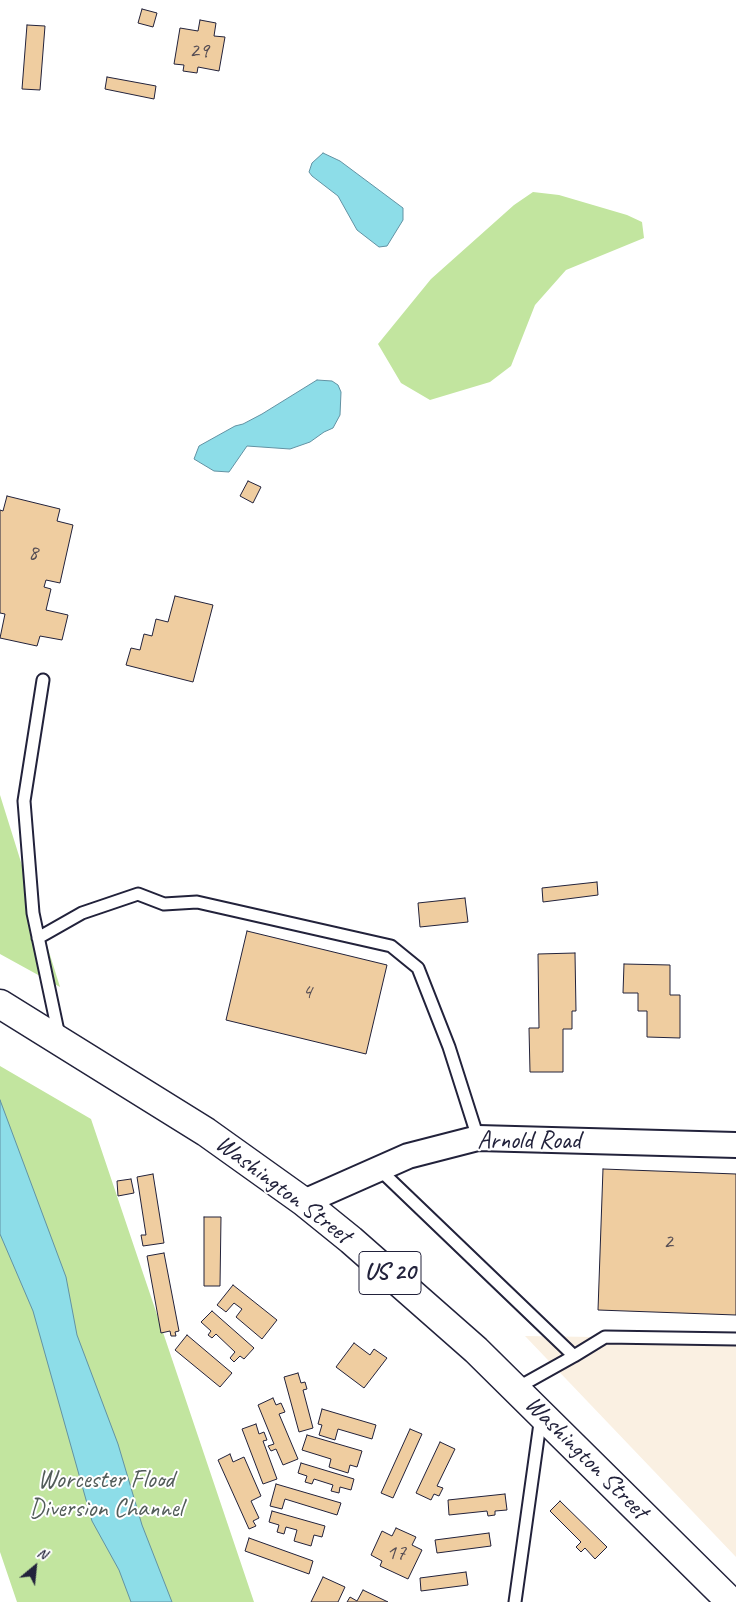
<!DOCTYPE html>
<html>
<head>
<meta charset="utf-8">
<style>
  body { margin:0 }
  #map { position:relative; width:736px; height:1602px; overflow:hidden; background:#fff; font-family:Caveat,sans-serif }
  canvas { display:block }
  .north { position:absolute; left:10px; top:1542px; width:50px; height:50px; -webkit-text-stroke:4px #fff; paint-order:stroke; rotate:28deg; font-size:14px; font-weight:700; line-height:20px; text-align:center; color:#22223b }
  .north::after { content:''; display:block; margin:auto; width:18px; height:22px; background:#22223b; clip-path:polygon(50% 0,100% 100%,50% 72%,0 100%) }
</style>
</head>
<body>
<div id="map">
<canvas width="736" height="1602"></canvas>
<div class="north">N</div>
</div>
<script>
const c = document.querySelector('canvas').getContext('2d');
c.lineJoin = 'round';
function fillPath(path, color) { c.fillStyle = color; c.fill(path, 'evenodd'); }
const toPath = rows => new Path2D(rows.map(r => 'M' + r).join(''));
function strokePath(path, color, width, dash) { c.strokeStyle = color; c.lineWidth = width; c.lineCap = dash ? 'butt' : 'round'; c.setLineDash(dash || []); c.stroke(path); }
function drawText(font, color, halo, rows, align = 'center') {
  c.font = font + ' Caveat,sans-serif'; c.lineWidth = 4; c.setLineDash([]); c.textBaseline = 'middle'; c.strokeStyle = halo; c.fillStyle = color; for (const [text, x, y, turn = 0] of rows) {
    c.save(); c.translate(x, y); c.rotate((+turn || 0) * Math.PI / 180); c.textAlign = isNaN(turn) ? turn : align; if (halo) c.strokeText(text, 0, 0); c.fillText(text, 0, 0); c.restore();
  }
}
fillPath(toPath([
  [525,1336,736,1339,736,1557]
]), '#faf0e2');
fillPath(toPath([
  [533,192,559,195,627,215,642,222,644,238,566,270,535,305,511,366,490,382,430,400,401,383,378,344,431,279,514,205],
  [0,795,60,987,0,954],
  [0,1066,91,1119,254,1602,17,1602,0,1552]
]), '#c2e59f');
const water = toPath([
  [323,153,340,161,403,208,403,220,387,246,379,247,357,230,338,196,312,176,309,172,312,163,323,153],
  [317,380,332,381,338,385,341,392,340,415,333,428,324,432,310,442,290,449,247,446,229,472,214,471,194,459,199,446,235,426,243,424,262,414,317,380],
  [0,1100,66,1277,77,1335,118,1444,142,1525,172,1602,131,1602,119,1570,92,1521,33,1311,0,1234,0,1100]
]);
fillPath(water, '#8ddde8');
strokePath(water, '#6292a3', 1);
const building = toPath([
  [142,9,157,13,153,27,138,23,142,9],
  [200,20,216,23,214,36,225,37,219,71,198,67,197,73,183,71,184,65,174,64,180,28,198,31,200,20],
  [27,25,45,26,40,90,22,89,27,25],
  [107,77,156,86,154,99,105,89,107,77],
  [248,481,261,487,253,503,240,496,248,481],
  [7,496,60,509,57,521,73,525,60,583,46,580,44,587,51,589,46,610,68,615,62,640,40,636,37,646,0,638,5,614,0,613,0,510,3,511,7,496],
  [175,596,213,605,193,682,126,665,131,648,140,650,144,634,152,636,156,619,168,622,175,596],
  [597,882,598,895,543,902,542,888,597,882],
  [465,898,468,922,420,927,418,903,465,898],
  [247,931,387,965,366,1054,226,1020,247,931],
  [575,953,576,1011,572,1011,572,1029,563,1029,563,1072,530,1072,529,1028,539,1028,538,954,575,953],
  [624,964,670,965,670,995,680,995,680,1038,647,1037,647,1011,638,1011,638,993,623,993,624,964],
  [603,1169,736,1174,736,1315,598,1310,603,1169],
  [153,1174,164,1243,143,1246,141,1235,146,1235,137,1177,153,1174],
  [131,1179,134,1193,118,1196,117,1181,131,1179],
  [204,1217,221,1217,220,1286,204,1286,204,1217],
  [164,1253,179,1331,175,1332,176,1336,171,1336,170,1331,161,1333,147,1256,164,1253],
  [233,1285,277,1320,262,1339,236,1317,242,1309,234,1303,226,1312,217,1305,233,1285],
  [212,1311,254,1348,244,1359,240,1356,234,1362,230,1358,235,1352,216,1334,212,1338,208,1335,211,1331,201,1322,212,1311],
  [187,1335,232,1373,220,1387,175,1350,187,1335],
  [354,1343,370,1355,374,1349,387,1358,364,1388,336,1367,354,1343],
  [298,1373,301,1383,305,1382,307,1389,303,1390,313,1428,299,1432,284,1377,298,1373],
  [273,1398,276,1405,281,1403,285,1412,279,1414,298,1459,283,1465,276,1449,271,1451,268,1446,274,1444,258,1405,273,1398],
  [322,1409,376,1425,372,1439,338,1429,335,1440,319,1435,322,1425,318,1424,322,1409],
  [256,1424,259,1434,264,1432,267,1440,263,1441,277,1479,263,1484,242,1429,256,1424],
  [410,1429,422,1434,393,1498,381,1493,410,1429],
  [307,1435,362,1451,357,1467,350,1465,348,1473,329,1467,331,1459,302,1450,307,1435],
  [440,1442,455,1449,437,1486,443,1488,439,1496,434,1494,431,1500,416,1493,440,1442],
  [230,1454,233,1462,244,1457,261,1496,251,1501,259,1518,253,1521,256,1526,249,1529,218,1460,230,1454],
  [301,1463,354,1479,351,1490,340,1487,339,1493,331,1491,333,1485,314,1479,312,1484,305,1482,307,1476,298,1473,301,1463],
  [276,1484,341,1503,337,1515,285,1499,282,1509,270,1506,276,1484],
  [505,1494,507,1510,495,1511,495,1515,488,1516,487,1511,449,1515,448,1500,505,1494],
  [560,1501,607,1547,595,1559,585,1548,581,1552,576,1547,581,1542,550,1511,560,1501],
  [272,1511,325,1526,322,1537,314,1535,311,1546,294,1541,297,1530,286,1527,284,1534,277,1532,279,1525,269,1522,272,1511],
  [396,1528,416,1537,412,1545,422,1550,408,1579,380,1566,382,1561,371,1555,382,1531,392,1536,396,1528],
  [489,1533,491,1546,437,1553,435,1540,489,1533],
  [249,1538,313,1561,309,1574,245,1551,249,1538],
  [466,1572,468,1585,421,1591,420,1578,466,1572],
  [323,1577,345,1587,338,1602,311,1602,323,1577],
  [363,1590,388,1602,347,1602,350,1597,357,1601,363,1590]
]);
fillPath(building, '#efcda0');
strokePath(building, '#22223b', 1);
const lane = toPath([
  [43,680,24,801,33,913,59,1036],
  [38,938,82,913,138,894,164,904,197,902,391,946,418,968,449,1047,478,1138],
  [379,1169,574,1356,515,1389],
  [574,1356,605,1337,736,1339],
  [515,1602,541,1416]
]);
const street = toPath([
  [304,1202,408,1156,478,1138,736,1145]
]);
const primary = toPath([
  [0,1004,206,1132,304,1202,351,1240,476,1350,731,1602]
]);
strokePath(lane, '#22223b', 15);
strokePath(street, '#22223b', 28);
strokePath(primary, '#22223b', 31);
strokePath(lane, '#fff', 11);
strokePath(street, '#fff', 24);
strokePath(primary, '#fff', 28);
drawText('22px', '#554d54', null, [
  ["29",199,51],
  ["8",33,553],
  ["4",307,992],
  ["2",668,1242],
  ["17",396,1553]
]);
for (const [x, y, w] of [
  [390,1273,62]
]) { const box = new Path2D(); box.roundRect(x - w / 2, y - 21.5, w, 43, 4); c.fillStyle = '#fff'; c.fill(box); strokePath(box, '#22223b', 1); }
drawText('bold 24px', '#22223b', null, [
  ["US 20",390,1273]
]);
drawText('25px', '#22223b', '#fff', [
  ["Arnold Road",529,1141],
  ["Washington Street",283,1190,37],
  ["Washington Street",586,1458,45]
]);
drawText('25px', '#525c59', '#fff', [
  ["Worcester Flood",106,1480],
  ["Diversion Channel",106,1509]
]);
</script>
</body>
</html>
